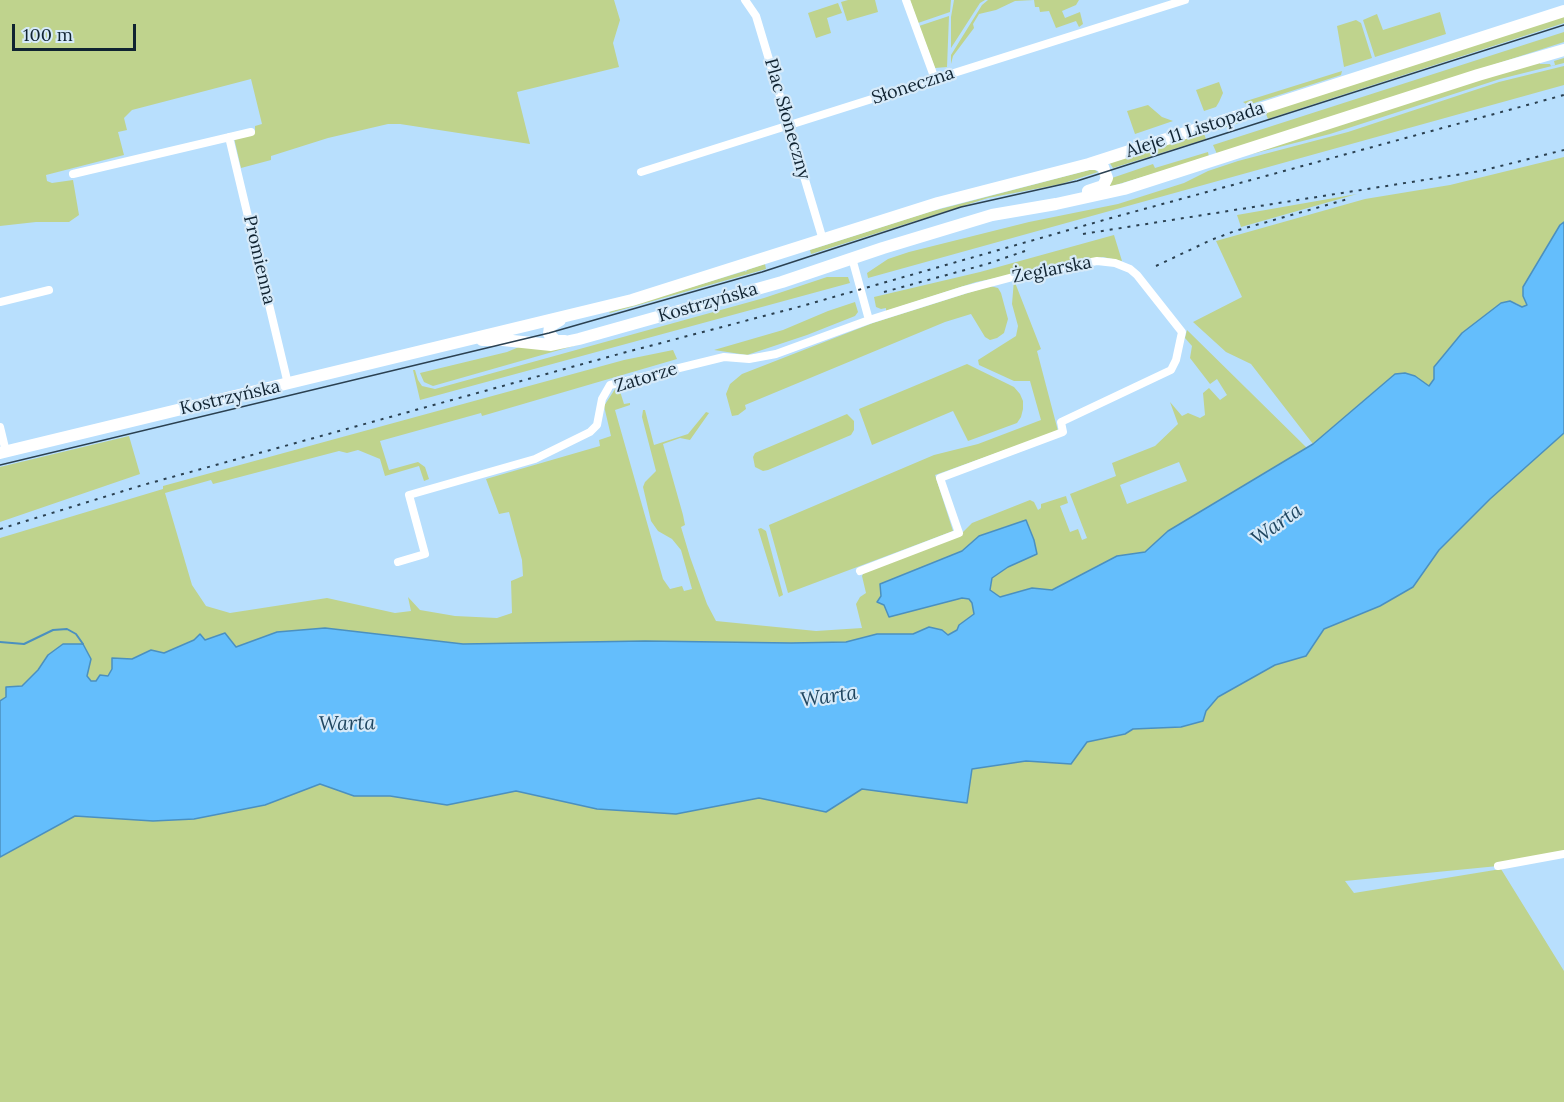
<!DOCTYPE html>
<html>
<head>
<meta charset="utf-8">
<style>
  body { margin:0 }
  #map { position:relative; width:1564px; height:1102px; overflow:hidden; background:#b8dffd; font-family:Lora,serif }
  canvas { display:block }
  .scale { position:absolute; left:12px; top:24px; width:124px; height:27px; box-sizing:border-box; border:3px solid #102331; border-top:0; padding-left:8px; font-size:18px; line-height:21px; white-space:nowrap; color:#102331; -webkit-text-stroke:4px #d6eaf9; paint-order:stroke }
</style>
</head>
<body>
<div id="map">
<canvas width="1564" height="1102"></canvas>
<div class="scale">100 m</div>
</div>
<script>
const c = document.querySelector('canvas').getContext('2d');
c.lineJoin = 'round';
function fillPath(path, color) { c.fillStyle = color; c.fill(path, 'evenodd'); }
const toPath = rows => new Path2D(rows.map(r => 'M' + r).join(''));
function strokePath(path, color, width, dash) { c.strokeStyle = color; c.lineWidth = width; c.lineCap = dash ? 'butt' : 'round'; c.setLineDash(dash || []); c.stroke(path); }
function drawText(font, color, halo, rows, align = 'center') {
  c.font = font + ' Lora,serif'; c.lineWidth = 4.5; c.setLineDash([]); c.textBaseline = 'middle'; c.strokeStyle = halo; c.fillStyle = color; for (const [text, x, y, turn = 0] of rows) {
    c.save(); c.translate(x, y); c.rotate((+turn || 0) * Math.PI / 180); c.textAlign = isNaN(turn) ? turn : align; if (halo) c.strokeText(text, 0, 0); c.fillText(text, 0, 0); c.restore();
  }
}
fillPath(toPath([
  [0,0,614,0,620,20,613,43,619,67,517,92,530,144,400,124,388,124,328,138,271,156,271,160,241,168,234,138,255,133,255,126,262,124,251,79,228,85,132,110,124,118,127,130,118,132,124,155,46,175,47,181,52,183,73,180,79,215,69,222,36,222,0,226],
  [848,0,875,0,878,12,847,21,841,2],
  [910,0,951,0,950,12,918,23],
  [954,0,985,0,980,3,951,48,951,17],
  [988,0,1079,0,1076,5,1062,11,1065,18,1080,12,1083,24,1079,27,1076,21,1056,28,1049,11,1040,12,1039,7,1035,7,1034,0,1015,1,996,10,979,14,973,24,974,28,953,56,951,64,951,55,982,5],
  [838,3,842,13,827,18,831,33,816,38,808,13],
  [1440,12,1446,34,1375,57,1363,20,1377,14,1383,30],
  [949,16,947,67,935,68,919,26],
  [1564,16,1564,23,1268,119,1266,114,1214,131,1213,128],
  [1356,20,1361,23,1372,58,1344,67,1337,26],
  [1564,32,1564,42,1217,154,1213,145],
  [1564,58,1564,63,1500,79,1330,134,1248,155,1489,76,1540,62,1540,64,1550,64,1551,66,1555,65,1554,61],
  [1564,66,1564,85,868,278,867,273,888,259,909,252,1029,222,1118,204,1184,183,1208,171,1238,161,1348,132,1499,82],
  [1342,71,1341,75,1248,105,1243,102],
  [1219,82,1223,93,1219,102,1216,107,1204,111,1196,90],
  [1148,105,1162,117,1173,121,1135,134,1127,111],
  [1203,131,1206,139,1113,168,1109,162],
  [1208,152,1209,157,1109,187,1112,178,1153,164,1155,168],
  [1564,157,1564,222,1560,226,1523,296,1527,305,1522,307,1516,303,1434,367,1434,379,1429,386,1415,376,1405,373,1395,374,1313,444,1251,364,1226,352,1193,322,1242,297,1216,241,1365,199,1450,185],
  [1093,169,1098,172,1061,184,988,198,811,254,810,250,929,212],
  [1357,194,1241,227,1237,215],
  [1114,235,1122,261,1103,257,976,282,886,311,886,308,881,309,876,307,874,297,980,272],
  [765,264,766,269,610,313,609,312,745,271,746,272,747,270],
  [827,277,848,277,850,283,420,400,413,370,415,370,418,380,422,386,435,389,764,298],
  [1014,280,1041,349,1037,351,1058,431,935,475,953,531,788,593,769,525,934,455,978,444,1041,420,1030,381,1014,381,979,365,978,360,1016,336,1018,326,1012,304],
  [990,286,998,288,1001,293,1008,319,1004,333,997,338,990,340,985,337,971,314,945,322,745,405,746,409,738,415,732,416,726,394,730,384,742,374,873,323],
  [855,302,858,312,855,316,807,335,747,355,714,350,783,330,828,311],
  [1187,330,1307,448,1168,531,1145,552,1117,556,1052,590,1032,588,1000,597,990,590,992,578,1008,567,1037,554,1007,526,979,536,962,551,880,584,881,596,969,599,972,603,974,614,959,625,957,630,947,635,925,630,913,634,877,634,846,642,791,643,645,641,463,644,325,628,277,632,236,647,225,633,212,639,194,640,164,653,151,650,132,659,112,658,112,669,108,677,96,681,91,681,87,676,90,659,48,655,38,670,22,686,0,701,0,538,163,489,163,486,624,360,673,350,677,359,482,416,481,413,380,441,389,470,418,462,425,467,429,479,424,481,419,466,385,476,380,459,358,450,347,453,339,451,213,484,211,480,165,493,192,585,206,606,230,613,327,598,395,613,411,611,408,597,420,610,455,616,497,618,512,613,511,581,523,576,522,560,509,512,499,514,486,479,600,446,599,440,611,436,604,406,615,389,619,388,624,404,630,403,630,405,615,410,663,579,670,589,682,586,684,591,692,589,681,550,672,539,658,531,651,521,643,487,645,482,656,471,642,417,643,410,645,410,654,445,688,434,706,412,709,413,690,440,680,438,663,444,683,515,685,525,681,527,690,557,707,604,716,621,816,631,862,628,856,604,860,597,866,593,862,576,864,572,961,534,972,523,1030,500,1034,502,1038,510,1041,508,1041,504,1066,496,1068,503,1060,506,1070,532,1078,529,1082,540,1087,538,1070,494,1116,476,1112,463,1155,446,1178,424,1170,402,1182,416,1188,413,1200,418,1205,415,1203,393,1209,388,1220,400,1227,395,1217,379,1210,384,1190,358,1192,346,1185,338],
  [1179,462,1187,481,1127,504,1120,485],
  [577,345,433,386,424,382,420,373,507,352,519,347],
  [967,364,1014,387,1020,394,1023,401,1023,409,1021,417,1017,423,968,441,953,411,872,445,859,409],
  [847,414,854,421,854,430,851,435,768,470,763,471,755,467,753,457,755,453],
  [1564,420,1564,854,1498,866,1345,881,1354,893,1501,869,1564,971,1564,1102,0,1102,0,857,75,816,153,821,194,819,265,805,320,784,354,796,390,796,447,805,516,791,597,809,676,814,759,798,826,812,862,789,967,803,972,769,1026,761,1070,764,1087,742,1125,734,1133,729,1153,727,1206,711,1218,697,1275,665,1306,656,1304,642],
  [129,436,140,474,0,522,0,467],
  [761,528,766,531,783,595,779,597,758,529]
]), '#bfd38d');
const water = toPath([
  [1564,222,1564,433,1490,499,1439,550,1413,587,1380,606,1324,629,1306,656,1275,665,1218,697,1206,711,1203,721,1181,727,1133,729,1125,734,1087,742,1071,764,1026,761,972,769,967,803,862,789,826,812,759,798,676,814,597,809,516,791,447,805,390,796,354,796,320,784,265,805,194,819,153,821,75,816,0,857,0,701,6,697,6,687,22,686,38,670,48,655,63,644,83,644,91,659,87,676,91,681,96,681,100,675,108,676,112,669,112,658,132,659,151,650,164,653,194,640,200,634,205,640,225,633,236,647,277,632,325,628,463,644,645,641,791,643,846,642,877,634,913,634,929,627,942,630,948,635,957,630,959,625,974,614,972,603,969,599,962,598,889,617,884,605,877,602,881,596,880,584,962,551,979,536,1026,520,1034,540,1037,554,1008,567,992,578,990,590,1000,597,1032,588,1052,590,1117,556,1145,552,1168,531,1313,444,1395,374,1405,373,1415,376,1429,386,1434,379,1434,367,1462,333,1501,303,1510,301,1522,307,1527,305,1523,296,1523,287,1560,225,1564,222]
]);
fillPath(water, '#64befc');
strokePath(water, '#4b90bf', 1.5);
strokePath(toPath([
  [0,642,24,644,53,630,67,629,76,634,83,644]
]), '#4b90bf', 2);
strokePath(toPath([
  [745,0,756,16,823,240],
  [906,0,935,79],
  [229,137,288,384],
  [641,172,1185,0],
  [73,174,251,132],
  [852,258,869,320],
  [0,302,49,290],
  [0,427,6,452],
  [398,562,425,554,409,495,535,459,590,432,597,425,602,399,610,385,724,357,749,359,776,354,869,320,964,290,1013,277,1097,261,1115,263,1130,269,1137,275,1182,332,1176,360,1171,370,1061,422,1063,432,940,478,959,533,860,571],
  [1498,866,1564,854]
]), '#fff', 8);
strokePath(toPath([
  [1088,191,1103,186,1107,178,1103,167,1097,164,1089,164],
  [560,320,550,326,549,334,556,341,565,341],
  [482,340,503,340,551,345,579,339,782,282,883,248,992,215,1056,204,1124,189,1478,75,1564,50],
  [0,453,632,300,938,203,1089,164,1564,11]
]), '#fff', 12);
strokePath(toPath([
  [0,465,549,333,762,272,961,207,1077,181,1564,25]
]), '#2b4151', 1.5);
strokePath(toPath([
  [1083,234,1481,171,1564,150],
  [1156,266,1211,240,1235,231,1348,199],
  [884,292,987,264,1025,251],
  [0,529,143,485,619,354,802,306,1111,218,1564,95]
]), '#2b4151', 2, [3, 6]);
drawText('18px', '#102331', '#d6eaf9', [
  ["Słoneczna",913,86,-18],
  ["Plac Słoneczny",787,119,74],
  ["Aleje 11 Listopada",1195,130,-18],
  ["Promienna",259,260,77],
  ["Żeglarska",1052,270,-11],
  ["Kostrzyńska",708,303,-16],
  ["Zatorze",646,378,-17],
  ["Kostrzyńska",230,398,-13]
]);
drawText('italic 20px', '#204660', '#d6eaf9', [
  ["Warta",1277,525,-35],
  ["Warta",829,697,-8],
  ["Warta",347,724,-1]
]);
</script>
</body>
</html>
